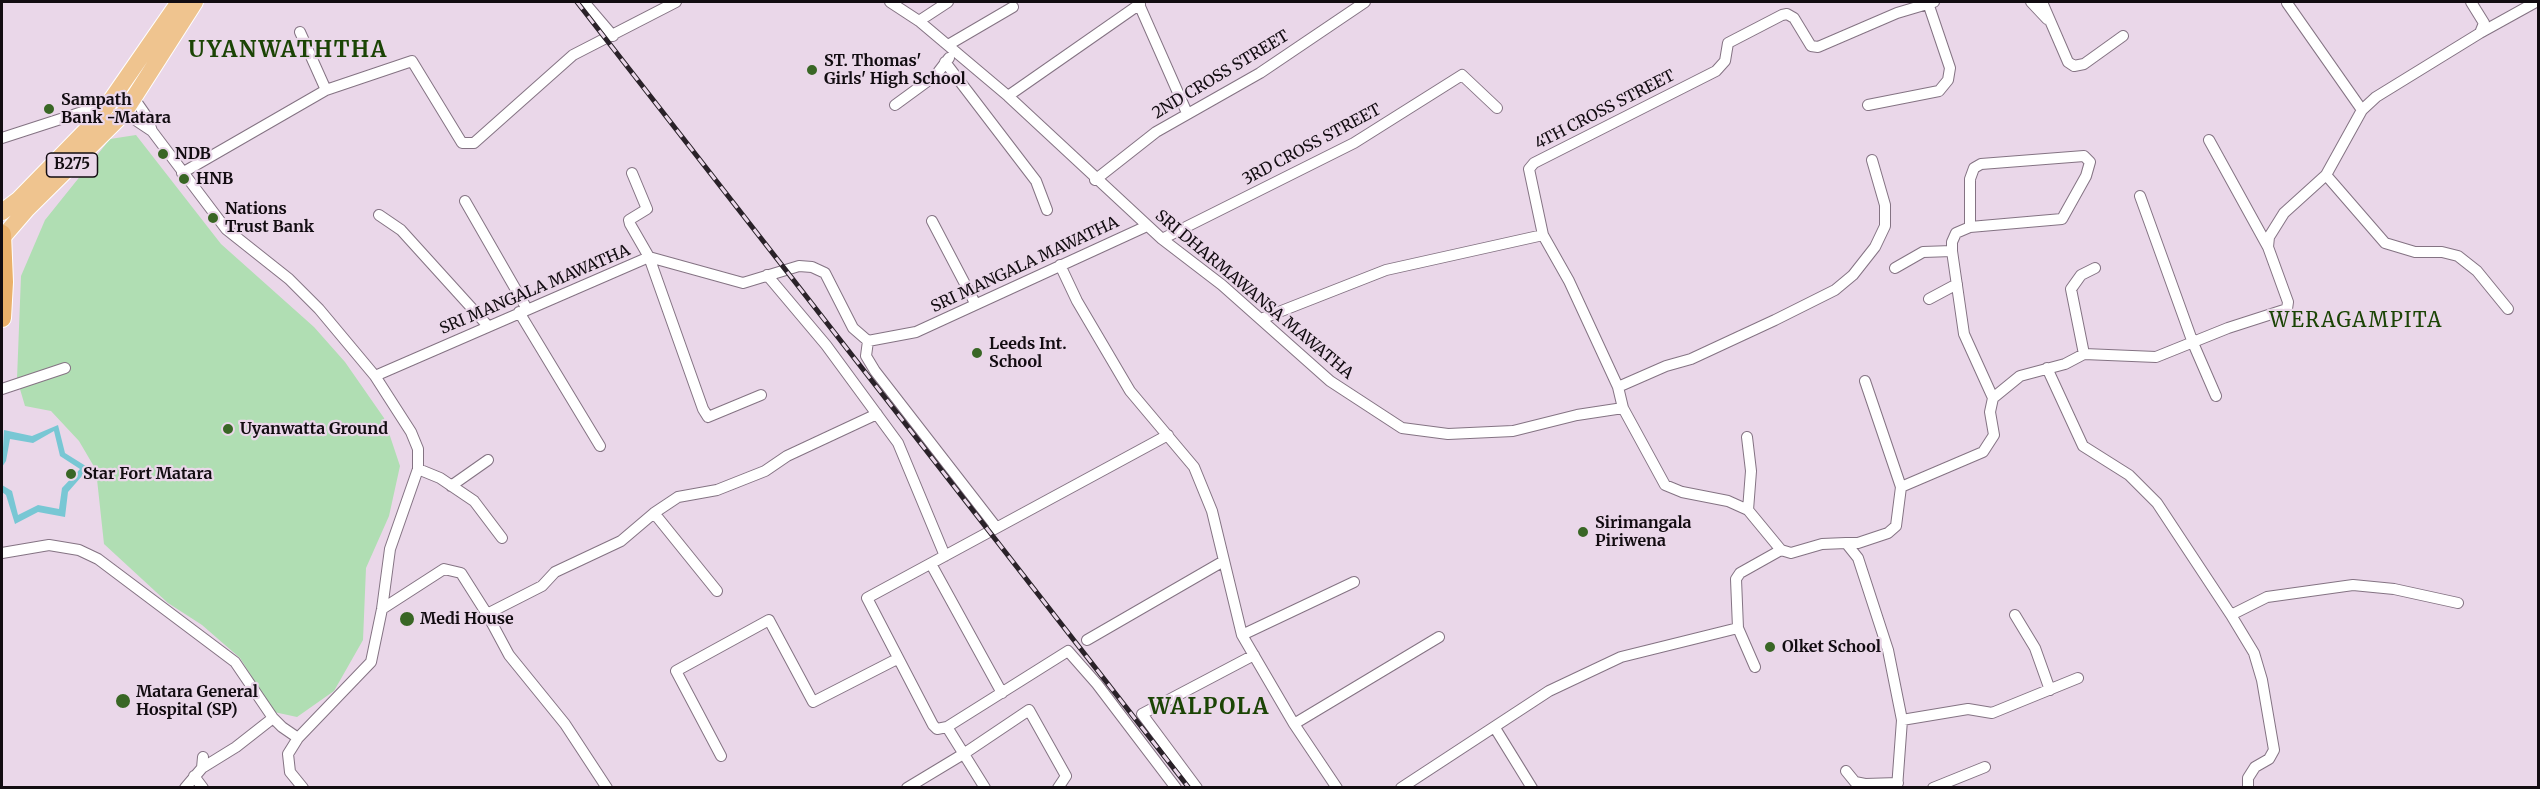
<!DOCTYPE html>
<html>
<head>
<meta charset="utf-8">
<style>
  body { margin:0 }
  #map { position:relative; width:2540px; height:789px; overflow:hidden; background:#ead7e9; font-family:Merriweather,serif }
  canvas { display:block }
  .frame { position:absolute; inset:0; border:3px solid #120c11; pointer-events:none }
</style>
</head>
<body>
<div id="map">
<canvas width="2540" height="789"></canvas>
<div class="frame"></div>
</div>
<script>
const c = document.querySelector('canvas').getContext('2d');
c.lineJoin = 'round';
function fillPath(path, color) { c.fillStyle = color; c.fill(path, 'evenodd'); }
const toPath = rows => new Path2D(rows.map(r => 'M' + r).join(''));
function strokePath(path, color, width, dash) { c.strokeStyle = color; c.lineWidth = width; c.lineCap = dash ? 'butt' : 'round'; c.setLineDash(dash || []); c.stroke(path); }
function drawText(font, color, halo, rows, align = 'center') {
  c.font = font + ' Merriweather,serif'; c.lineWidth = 4.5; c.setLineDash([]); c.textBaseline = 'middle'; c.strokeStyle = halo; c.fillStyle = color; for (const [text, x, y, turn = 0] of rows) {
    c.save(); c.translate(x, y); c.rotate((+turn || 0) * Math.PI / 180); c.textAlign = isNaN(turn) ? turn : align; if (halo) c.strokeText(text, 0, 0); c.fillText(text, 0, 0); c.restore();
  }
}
fillPath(toPath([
  [136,135,221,244,314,327,345,362,384,418,400,466,389,516,366,568,363,640,334,691,297,717,274,712,240,658,202,625,168,603,104,544,96,470,79,441,51,411,25,406,17,379,21,276,45,220,110,139]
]), '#b0deb3');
fillPath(toPath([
  [58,425,65,453,89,468,68,492,65,517,38,512,15,524,6,495,2,492,2,485,12,491,18,515,38,505,59,509,62,488,80,469,60,456,54,431,33,443,10,439,6,461,2,467,4,430,32,436]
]), '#78c7d4');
const minor = toPath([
  [584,2,613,36],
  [890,2,919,21,1008,96,1162,239,1222,285,1330,381,1402,428,1448,434,1513,431,1577,415,1623,408,1665,485,1682,492,1728,501,1748,510,1781,550,1791,553,1822,544,1846,543,1858,558,1888,650,1902,720,1897,788],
  [1138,2,1187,113],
  [2031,2,2047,19],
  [2042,2,2068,62,2074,66,2084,64,2123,36],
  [2287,3,2362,110],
  [919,21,948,2],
  [300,32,326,90],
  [2480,33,2536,2],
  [948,45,1013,7],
  [945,62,1036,181,1047,210],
  [131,94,147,117,152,131,226,229,289,279,319,309,375,376,411,432,418,449,418,469,390,549,382,609,371,662,298,738,288,754,290,772,303,788],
  [1008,96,1140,4],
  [895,105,936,75,949,58],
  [1868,105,1939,91,1948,80,1950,68,1928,3],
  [2,138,110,103,152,131],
  [2209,140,2268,247],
  [182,173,326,90,412,61,462,143,474,143,573,55,676,2],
  [632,173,647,209,629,220,630,224,649,257,703,409,708,417,761,395],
  [2326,175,2385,243,2415,252,2442,252,2458,256,2477,271,2508,309],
  [1095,180,1156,132,1260,73,1365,2],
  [2140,196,2193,343,2216,396],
  [465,201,527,309],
  [379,215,401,230,488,326],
  [932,221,975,303],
  [1970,227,2062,219,2086,176,2090,162,2084,156,1981,164,1974,168,1970,179,1970,227,1956,233,1952,242,1952,251,1964,334,1993,398],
  [1543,235,1569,281,1618,387,1623,408],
  [1162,239,1354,143,1462,75,1497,108],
  [1060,265,1077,301,1130,391,1194,467,1212,511,1242,635,1294,724,1337,788],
  [1895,268,1923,252,1952,251],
  [767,275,826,345,898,443,945,556],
  [1929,299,1957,284],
  [519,312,600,446],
  [1261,319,1386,270,1543,235,1529,169,1534,163,1716,71,1725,61,1728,43,1782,15,1787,14,1794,18,1811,46,1818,47,1897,13,1934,2],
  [868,341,866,356,875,371,996,527],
  [2084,354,2071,289,2081,275,2095,268],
  [2047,368,2083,446,2129,475,2157,503,2231,615,2254,653,2262,680,2274,750,2269,759,2255,767,2248,778,2248,788],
  [375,376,649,257,743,283,799,266,812,267,825,273,853,328,868,341,916,332,1147,226],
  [1618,387,1666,366,1691,359,1775,320,1835,290,1853,275,1875,247,1885,226,1885,205,1872,160],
  [2,389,65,368],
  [1168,435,867,598,933,725,937,729,947,727,1068,651,1097,684,1176,788],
  [1747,437,1751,471,1748,510],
  [418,469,440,478,474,501,502,538],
  [451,486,488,460],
  [1901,487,1983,452,1994,435,1990,412,1993,398,2020,376,2065,364,2084,354,2156,357,2228,328,2287,309,2288,302,2268,247,2269,237,2284,213,2326,175,2362,110,2376,97,2480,33,2484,23,2471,2],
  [654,513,717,591],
  [1846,543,1858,543,1888,533,1896,526,1901,487,1865,381],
  [2,553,49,545,79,550,98,559,235,662,273,718,282,727,298,738],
  [931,564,1002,693],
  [382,609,444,569,461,573,487,614,509,655,565,724,607,788],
  [487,614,542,586,555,572,621,541,654,513,678,497,717,490,765,471,787,456,877,414],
  [2015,615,2035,648,2050,690],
  [2231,615,2267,597,2353,585,2394,589,2458,603],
  [1738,628,1755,667],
  [1242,635,1354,582],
  [1087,640,1222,562],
  [1902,720,1968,709,1992,713,2078,678],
  [1294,724,1439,637],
  [947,727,985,788],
  [1495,728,1532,788],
  [721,756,676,671,769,620,813,702,897,659],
  [202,768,236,747,273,718],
  [1846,771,1855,782,1865,784,1898,783],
  [194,776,203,788],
  [185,788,202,768,203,757],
  [907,788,965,753,1029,710,1066,776,1058,788],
  [1197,788,1142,714,1254,655],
  [1401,788,1549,691,1621,657,1738,628,1736,579,1740,573,1781,550],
  [1933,788,1985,767]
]);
const primary = toPath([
  [2,212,18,200,100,116,179,2],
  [2,238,27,209,124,113,195,2]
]);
const trunk = toPath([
  [2,234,4,282,2,318]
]);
strokePath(minor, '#847383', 12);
strokePath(primary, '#fff', 18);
strokePath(trunk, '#fff', 20);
strokePath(minor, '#fff', 10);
strokePath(primary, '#efc48f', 16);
strokePath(trunk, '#eab06a', 18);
const rail = toPath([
  [577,2,1189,788]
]);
strokePath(rail, '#2a2229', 5);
strokePath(rail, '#ead7e9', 3, [9]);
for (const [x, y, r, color] of [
  [812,70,6,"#396625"],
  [49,109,6,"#396625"],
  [163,154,6,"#396625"],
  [184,179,6,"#396625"],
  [213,218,6,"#396625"],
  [977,353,6,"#396625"],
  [228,429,6,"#396625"],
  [71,474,6,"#396625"],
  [1583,532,6,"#396625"],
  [407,619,8,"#396625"],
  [1770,647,6,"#396625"],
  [123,701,8,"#396625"]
]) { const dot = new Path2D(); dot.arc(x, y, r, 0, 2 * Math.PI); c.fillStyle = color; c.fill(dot); strokePath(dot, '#ead7e9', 2); }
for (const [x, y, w] of [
  [72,165,51]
]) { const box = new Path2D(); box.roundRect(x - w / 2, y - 12, w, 24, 4.5); c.fillStyle = '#ead7e9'; c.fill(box); strokePath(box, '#120c11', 1.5); }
drawText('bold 15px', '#120c11', null, [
  ["B275",72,165]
]);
drawText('bold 16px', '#120c11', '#ead7e9', [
  ["ST. Thomas'",824,61],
  ["Girls' High School",824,79],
  ["Sampath",61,100],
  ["Bank -Matara",61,118],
  ["NDB",175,154],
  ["HNB",196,179],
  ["Nations",225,209],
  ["Trust Bank",225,227],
  ["Leeds Int.",989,344],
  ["School",989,362],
  ["Uyanwatta Ground",240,429],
  ["Star Fort Matara",83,474],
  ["Sirimangala",1595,523],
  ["Piriwena",1595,541],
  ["Medi House",420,619],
  ["Olket School",1782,647],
  ["Matara General",136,692],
  ["Hospital (SP)",136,710]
], 'left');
drawText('16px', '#120c11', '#ead7e9', [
  ["2ND CROSS STREET",1221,75,-31],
  ["4TH CROSS STREET",1605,110,-27],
  ["3RD CROSS STREET",1312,145,-28],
  ["SRI MANGALA MAWATHA",1025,265,-25],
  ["SRI MANGALA MAWATHA",535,290,-23],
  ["SRI DHARMAWANSA MAWATHA",1254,295,40]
]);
c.letterSpacing = '1.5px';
drawText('20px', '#1b4405', '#ead7e9', [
  ["WERAGAMPITA",2356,321]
]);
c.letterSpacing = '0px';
c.letterSpacing = '1.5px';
drawText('bold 22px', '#1b4405', '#ead7e9', [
  ["UYANWATHTHA",288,51],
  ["WALPOLA",1209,708]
]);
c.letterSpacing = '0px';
</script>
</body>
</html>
